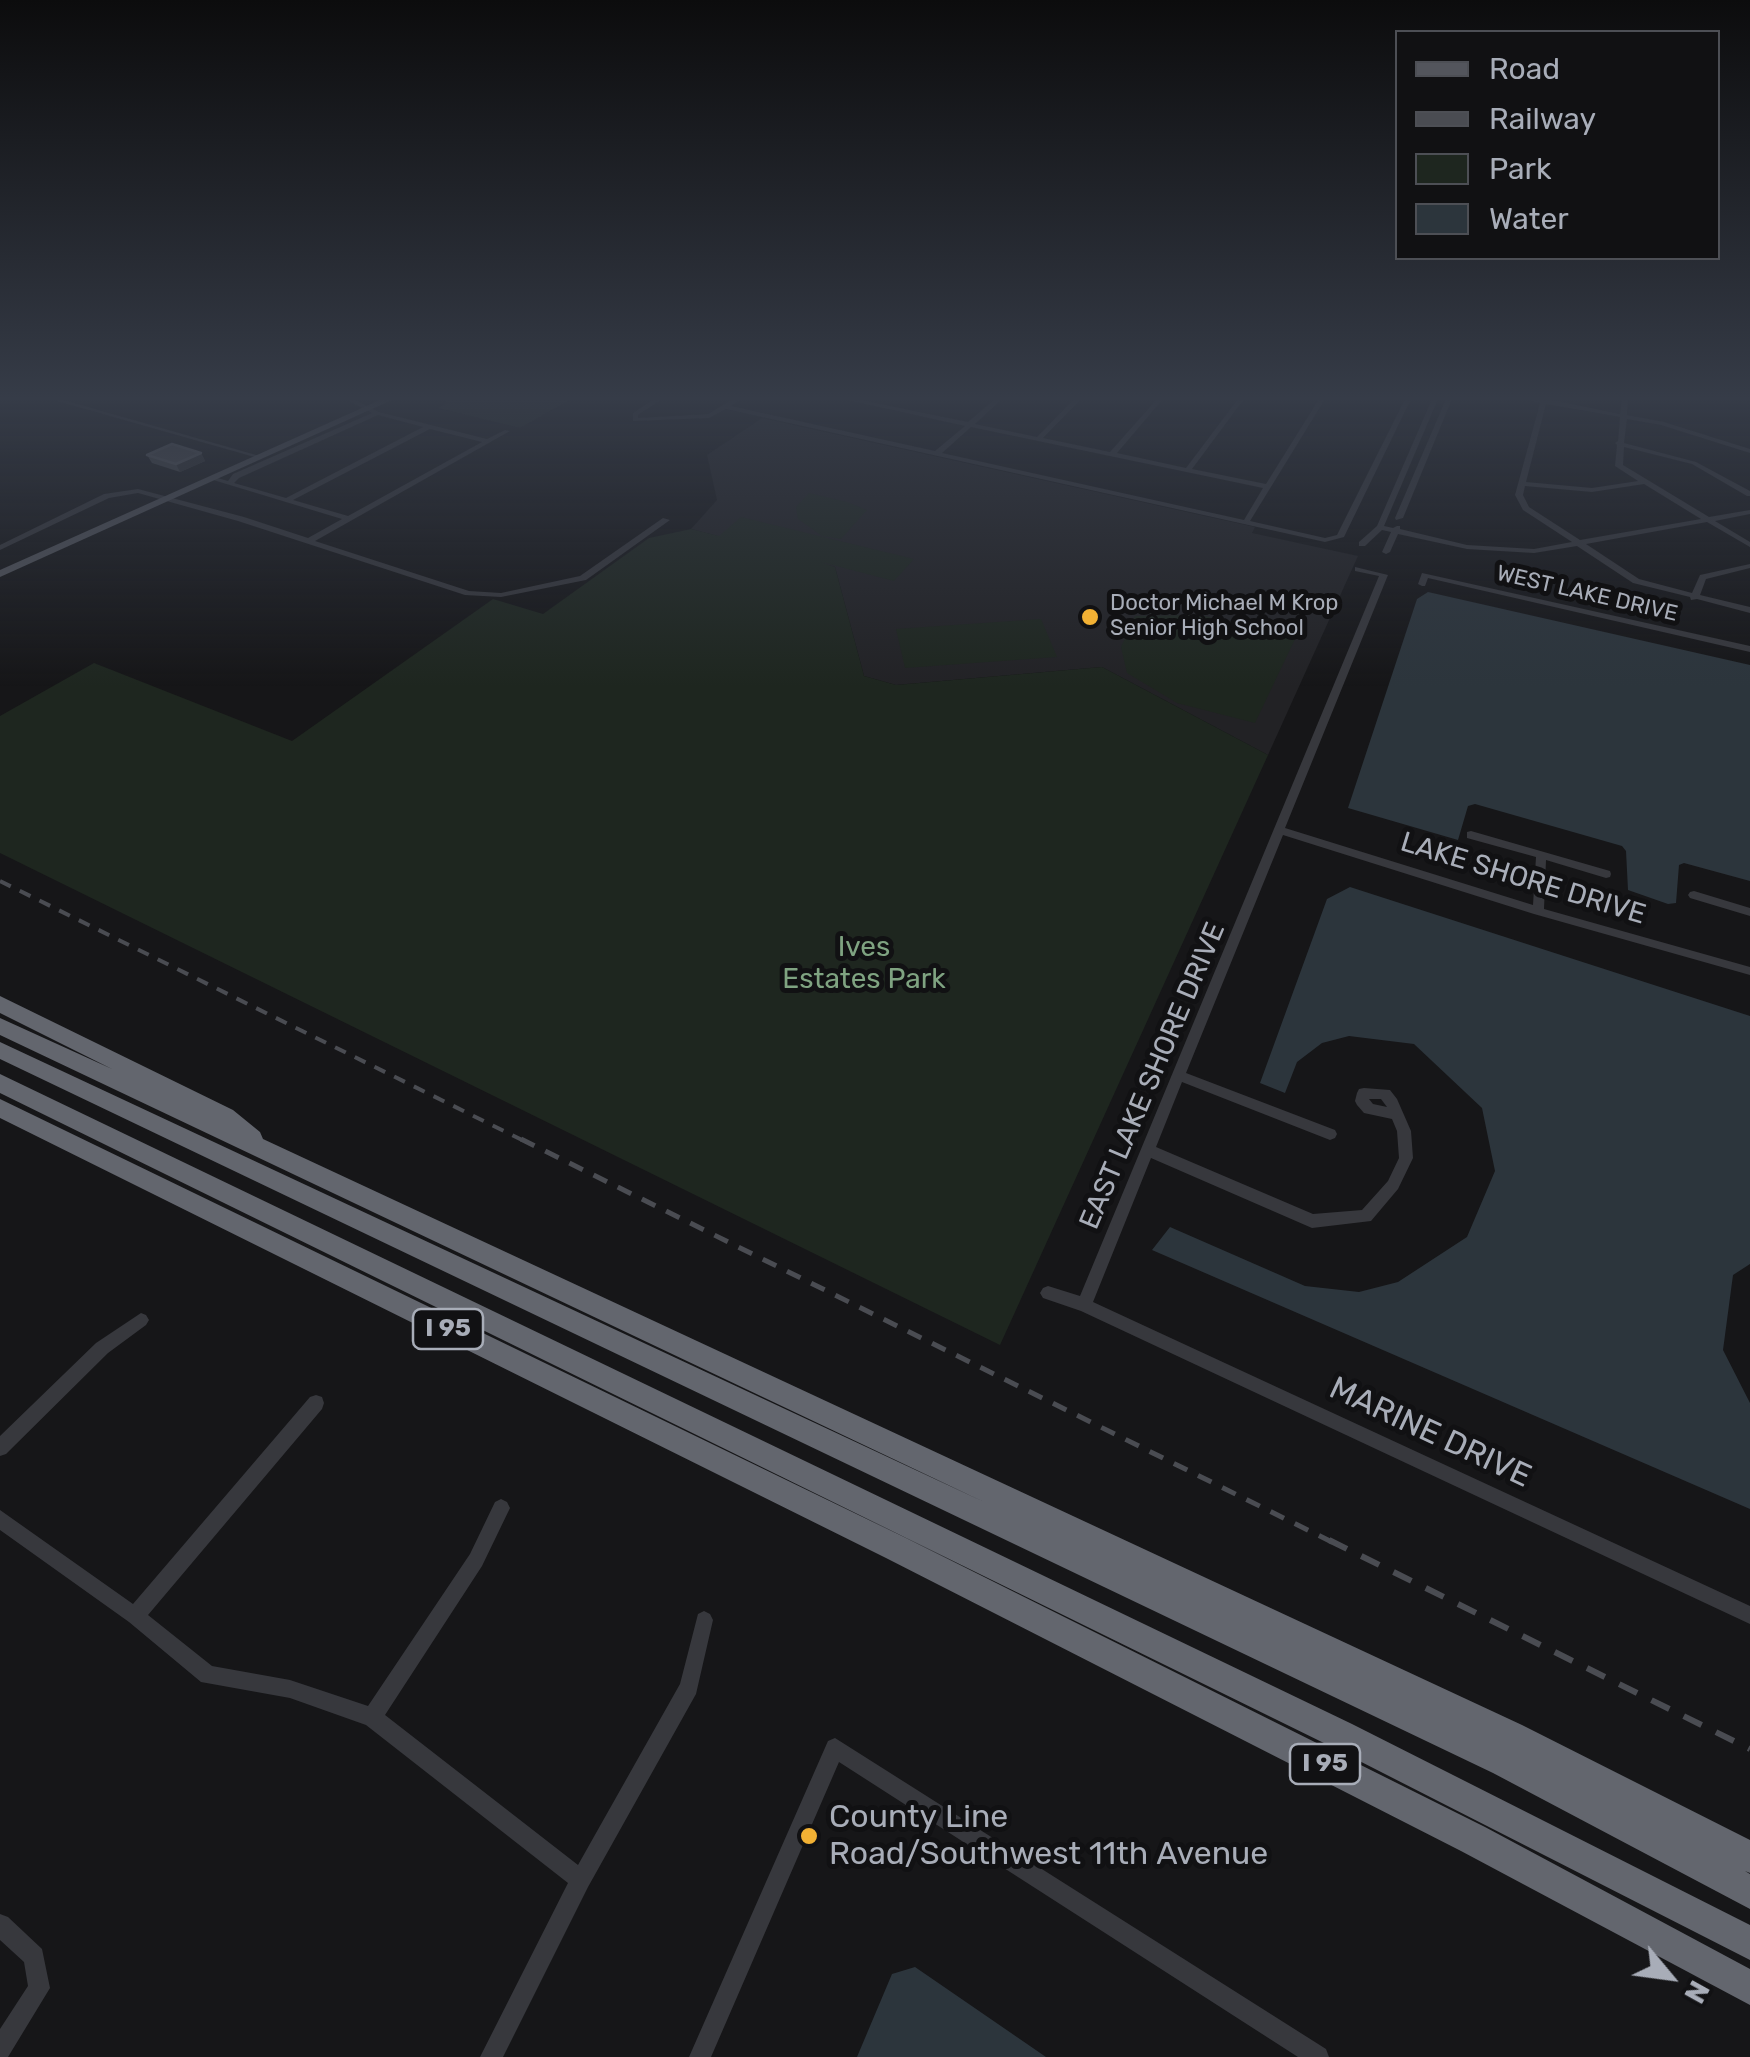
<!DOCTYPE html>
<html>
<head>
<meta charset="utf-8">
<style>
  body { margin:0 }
  #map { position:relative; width:1750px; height:2057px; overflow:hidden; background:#161618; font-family:Rubik,sans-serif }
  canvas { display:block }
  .legend { position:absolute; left:1395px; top:30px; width:325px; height:230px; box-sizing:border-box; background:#111113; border:2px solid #4d4f55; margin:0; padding:12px 18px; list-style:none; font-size:30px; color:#a8adb8 }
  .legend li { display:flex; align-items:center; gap:20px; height:50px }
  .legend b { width:50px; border:2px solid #4d4f55 }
  .north { position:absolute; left:1620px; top:1927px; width:100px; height:100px; -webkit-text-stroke:8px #111113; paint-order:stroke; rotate:119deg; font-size:28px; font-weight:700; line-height:40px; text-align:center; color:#a8adb8 }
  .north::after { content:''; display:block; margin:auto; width:35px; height:45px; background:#a8adb8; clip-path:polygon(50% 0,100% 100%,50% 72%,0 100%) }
</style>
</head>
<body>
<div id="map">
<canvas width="1750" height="2057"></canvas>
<ul class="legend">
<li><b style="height:12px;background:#53555c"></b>Road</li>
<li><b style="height:12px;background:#4a4c52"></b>Railway</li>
<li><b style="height:28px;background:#1e261f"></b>Park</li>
<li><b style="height:28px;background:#2c353c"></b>Water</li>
</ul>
<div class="north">N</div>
</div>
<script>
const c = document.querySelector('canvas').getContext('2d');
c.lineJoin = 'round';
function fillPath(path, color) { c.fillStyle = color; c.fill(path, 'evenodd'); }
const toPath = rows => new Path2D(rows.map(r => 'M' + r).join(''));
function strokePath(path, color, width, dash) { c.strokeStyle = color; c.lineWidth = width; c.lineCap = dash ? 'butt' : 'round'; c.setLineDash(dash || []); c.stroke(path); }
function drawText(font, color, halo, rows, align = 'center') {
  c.font = font + ' Rubik,sans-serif'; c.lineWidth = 10; c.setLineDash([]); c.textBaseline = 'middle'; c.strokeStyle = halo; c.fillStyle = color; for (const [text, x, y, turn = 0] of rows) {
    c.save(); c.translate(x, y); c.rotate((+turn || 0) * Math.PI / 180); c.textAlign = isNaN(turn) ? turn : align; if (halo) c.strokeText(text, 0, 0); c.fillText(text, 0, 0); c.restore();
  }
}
fillPath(toPath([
  [762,418,1255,527,1252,533,1358,556,1268,755,1102,667,896,685,864,676,835,567,691,529,717,500,707,455]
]), '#222225');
fillPath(toPath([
  [438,399,571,399,520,428,438,408,449,402],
  [809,493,847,502,867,510,841,539,822,536,798,519,796,507],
  [741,517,914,559,894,581,821,562,835,567,864,676,896,685,1102,667,1268,755,1000,1345,0,853,0,716,94,663,292,741,493,599,543,614,649,538,691,529,719,536],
  [1200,615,1296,637,1255,723,1177,703,1127,673,1121,647,1135,616],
  [1041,619,1057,657,905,668,896,629]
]), '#1e261f');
fillPath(toPath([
  [1428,592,1750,665,1750,881,1684,863,1679,865,1676,903,1668,904,1628,890,1626,851,1622,846,1475,804,1468,806,1458,840,1348,808,1417,599],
  [1350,887,1750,1016,1750,1264,1733,1275,1723,1350,1750,1403,1750,1509,1152,1250,1170,1227,1305,1286,1359,1292,1398,1282,1467,1237,1495,1171,1482,1108,1414,1044,1349,1036,1322,1043,1297,1062,1285,1093,1260,1083,1327,899],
  [915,1967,1046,2057,857,2057,892,1974]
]), '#2c353c');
fillPath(toPath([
  [50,399,60,399,263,457,258,458,50,399],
  [345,399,353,399,379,412,487,439,505,430,510,431,315,541,469,591,501,593,580,576,663,518,670,520,586,580,501,597,465,595,238,521,138,493,109,498,0,550,0,545,104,494,138,489,244,517,308,538,342,519,210,479,214,477,228,481,233,474,372,413,345,399],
  [378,415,423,427,286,498,234,483,239,478,378,415],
  [430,429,482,442,348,516,293,500,430,429],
  [654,399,662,399,638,415,638,418,708,414,733,399,741,399,731,406,935,451,965,426,843,399,856,399,968,422,995,399,1002,399,975,424,1037,437,1074,399,1081,399,1043,438,1110,452,1157,399,1163,399,1117,453,1186,468,1238,399,1244,399,1192,469,1266,484,1319,399,1325,399,1250,521,1325,538,1337,535,1405,399,1411,399,1344,537,1325,542,726,409,709,418,633,421,633,413,654,399],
  [971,427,1038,441,1263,488,1244,520,942,453,971,427],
  [1432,399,1438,399,1384,526,1393,528,1397,526,1400,526,1400,529,1467,545,1534,549,1572,542,1523,510,1515,495,1540,403,1525,399,1547,399,1620,414,1622,399,1628,399,1627,415,1664,422,1750,449,1750,453,1661,425,1627,419,1624,443,1696,462,1750,491,1750,496,1747,496,1692,464,1624,447,1623,465,1709,517,1750,510,1750,514,1715,521,1750,542,1750,547,1707,522,1586,544,1639,579,1692,593,1700,575,1750,564,1750,568,1706,579,1700,595,1750,607,1750,613,1697,599,1691,600,1690,597,1633,583,1577,546,1534,553,1467,549,1398,534,1390,552,1386,554,1382,552,1391,532,1382,530,1365,546,1359,546,1359,542,1377,526,1432,399],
  [1546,404,1620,417,1618,441,1615,443,1617,445,1615,466,1638,481,1592,488,1526,482,1546,404],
  [1644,484,1701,519,1580,540,1529,507,1523,495,1525,486,1592,492,1644,484],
  [1446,399,1452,399,1403,518,1396,520,1395,518,1446,399],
  [1355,567,1388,575,1285,828,1533,905,1536,857,1467,838,1467,832,1471,831,1610,871,1611,874,1610,877,1606,878,1546,860,1544,909,1750,967,1750,975,1534,914,1283,835,1186,1073,1335,1130,1337,1134,1335,1138,1330,1140,1182,1082,1156,1147,1313,1214,1362,1210,1388,1181,1399,1158,1397,1131,1392,1119,1364,1113,1357,1105,1355,1101,1357,1093,1359,1089,1364,1088,1390,1090,1397,1099,1411,1131,1413,1158,1398,1189,1371,1221,1312,1228,1151,1158,1093,1302,1750,1606,1750,1624,1081,1311,1043,1298,1040,1293,1043,1288,1048,1286,1080,1296,1379,576,1355,571,1355,567],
  [1369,1099,1381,1099,1387,1107,1373,1104,1369,1099],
  [1422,573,1750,646,1750,652,1428,578,1425,586,1422,586,1418,584,1422,573],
  [1694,891,1750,908,1750,916,1690,898,1688,895,1690,892,1694,891],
  [141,1313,146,1315,149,1320,146,1325,108,1353,6,1454,0,1456,0,1436,96,1343,141,1313],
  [316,1395,322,1397,324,1403,322,1409,148,1615,212,1666,290,1680,368,1706,470,1554,495,1502,501,1499,507,1502,510,1508,482,1566,385,1715,578,1865,680,1684,698,1614,704,1611,710,1614,713,1620,696,1694,588,1887,503,2057,480,2057,568,1883,366,1725,290,1698,201,1682,129,1622,0,1530,0,1510,133,1604,310,1397,316,1395],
  [835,1738,1326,2049,1329,2057,1298,2057,839,1762,711,2057,689,2057,828,1741,835,1738],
  [0,1914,8,1917,42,1949,50,1988,8,2057,0,2057,0,2029,28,1986,24,1962,0,1940,0,1914]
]), '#37383d');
fillPath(toPath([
  [382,399,394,399,0,577,0,570,382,399]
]), '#53555c');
fillPath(toPath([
  [0,996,233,1110,260,1132,263,1139,1522,1725,1750,1840,1750,1873,1745,1871,1750,1874,1750,1909,1493,1773,0,1059,0,1042,984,1502,0,1035,0,1018,112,1069,0,1013,0,996],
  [0,1074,1352,1724,1750,1925,1750,1960,1330,1746,0,1093,0,1074],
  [0,1099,906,1538,1485,1827,1750,1969,1750,2005,1461,1851,886,1558,0,1118,0,1099]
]), '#63666e');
strokePath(toPath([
  [0,881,526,1142]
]), '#4a4c52', 4, [12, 10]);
strokePath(toPath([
  [521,1139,1334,1543]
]), '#4a4c52', 5, [15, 12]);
strokePath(toPath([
  [1329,1540,1750,1749]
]), '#4a4c52', 6, [20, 16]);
fillPath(toPath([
  [201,453,205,461,180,472,152,463,147,455]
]), '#47494d');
fillPath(toPath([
  [201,453,205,461,180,472,176,464]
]), '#2f3033');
const building = toPath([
  [172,444,201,453,176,464,147,455,172,444]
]);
fillPath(building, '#525359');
strokePath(building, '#5f6168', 2.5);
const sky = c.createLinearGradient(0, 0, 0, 687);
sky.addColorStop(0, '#0c0c0d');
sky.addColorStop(0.58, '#363c48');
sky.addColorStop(1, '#363c4800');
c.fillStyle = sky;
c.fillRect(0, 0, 1750, 687);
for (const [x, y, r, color] of [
  [1090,617,10,"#f2b134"],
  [809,1836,10,"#f2b134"]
]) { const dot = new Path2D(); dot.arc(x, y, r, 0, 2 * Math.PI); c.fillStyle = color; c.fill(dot); strokePath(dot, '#111113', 4); }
drawText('22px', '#a8adb8', '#111113', [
  ["WEST LAKE DRIVE",1587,594,13]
]);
drawText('22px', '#a8adb8', '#111113', [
  ["Doctor Michael M Krop",1110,604],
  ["Senior High School",1110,629]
], 'left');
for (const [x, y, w] of [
  [448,1329,70],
  [1325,1764,70]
]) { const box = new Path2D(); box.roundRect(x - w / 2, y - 20, w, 40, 8); c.fillStyle = '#111113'; c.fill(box); strokePath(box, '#a8adb8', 2.5); }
drawText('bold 25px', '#a8adb8', null, [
  ["I 95",448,1329],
  ["I 95",1325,1764]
]);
drawText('28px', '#a8adb8', '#111113', [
  ["LAKE SHORE DRIVE",1523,879,17],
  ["EAST LAKE SHORE DRIVE",1153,1076,-67]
]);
drawText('28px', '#7fa381', '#111113', [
  ["Ives",864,948],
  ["Estates Park",864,980]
]);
drawText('32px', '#a8adb8', '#111113', [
  ["MARINE DRIVE",1430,1433,25]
]);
drawText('32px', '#a8adb8', '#111113', [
  ["County Line",829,1818],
  ["Road/Southwest 11th Avenue",829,1855]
], 'left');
</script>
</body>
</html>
